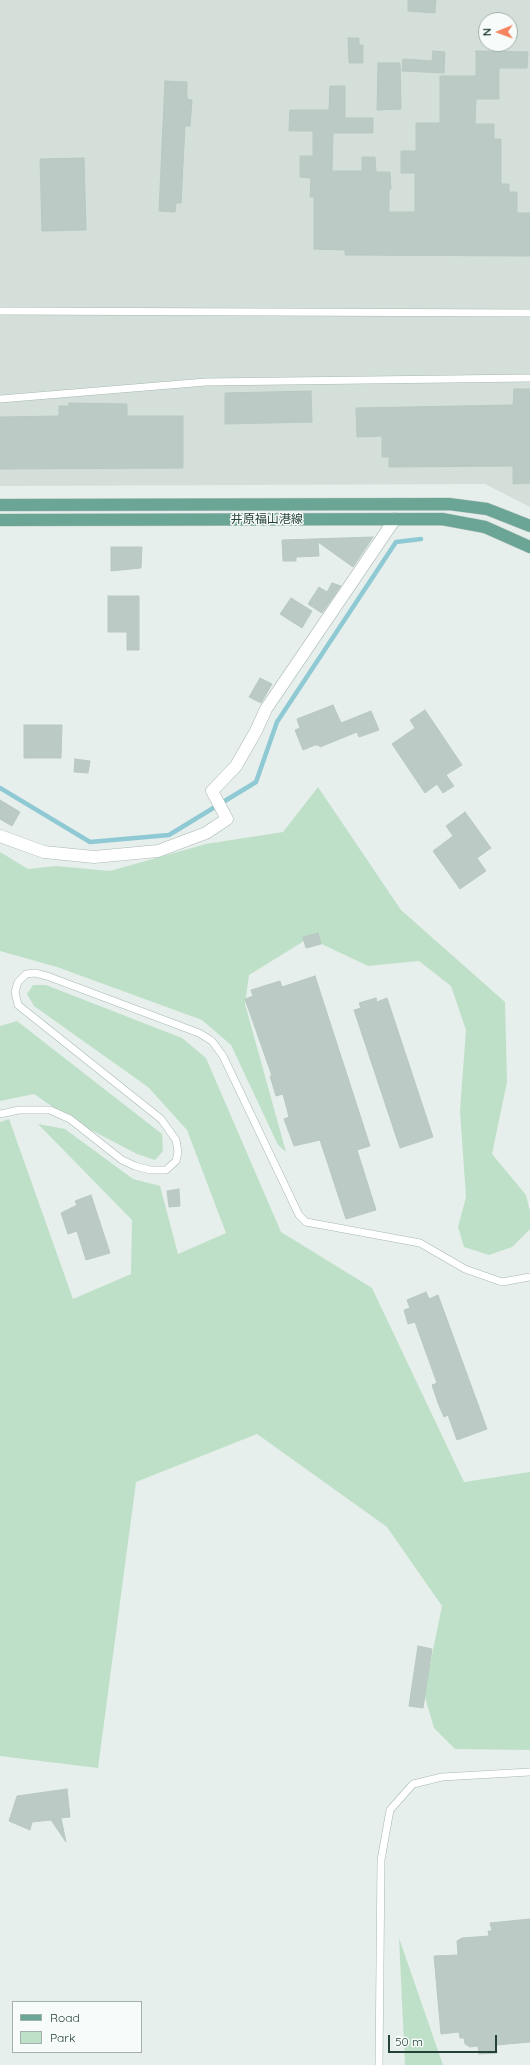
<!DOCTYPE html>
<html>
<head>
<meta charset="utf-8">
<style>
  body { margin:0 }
  #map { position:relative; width:530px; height:2065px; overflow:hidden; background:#e6efeb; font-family:Quicksand,sans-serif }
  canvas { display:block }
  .legend { position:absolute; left:12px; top:2001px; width:130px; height:52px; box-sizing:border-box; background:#f7fbf9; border:1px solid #a3b1ad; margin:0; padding:5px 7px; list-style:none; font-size:12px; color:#24423a }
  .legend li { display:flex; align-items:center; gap:8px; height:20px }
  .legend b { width:20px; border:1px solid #a3b1ad }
  .north { position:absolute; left:478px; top:12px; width:40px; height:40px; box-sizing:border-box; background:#f7fbf9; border:1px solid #a3b1ad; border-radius:50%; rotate:269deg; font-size:11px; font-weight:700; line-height:16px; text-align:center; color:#24423a }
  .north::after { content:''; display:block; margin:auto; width:14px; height:18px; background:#f4845f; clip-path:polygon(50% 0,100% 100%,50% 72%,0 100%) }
  .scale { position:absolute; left:388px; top:2035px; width:109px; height:18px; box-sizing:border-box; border:2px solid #24423a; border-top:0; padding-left:5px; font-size:12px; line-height:14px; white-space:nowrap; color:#24423a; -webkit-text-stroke:3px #f7fbf9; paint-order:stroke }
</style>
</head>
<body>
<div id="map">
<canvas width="530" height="2065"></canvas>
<ul class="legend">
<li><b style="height:5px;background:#6aa596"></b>Road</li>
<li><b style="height:11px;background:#bfe0c8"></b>Park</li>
</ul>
<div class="north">N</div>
<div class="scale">50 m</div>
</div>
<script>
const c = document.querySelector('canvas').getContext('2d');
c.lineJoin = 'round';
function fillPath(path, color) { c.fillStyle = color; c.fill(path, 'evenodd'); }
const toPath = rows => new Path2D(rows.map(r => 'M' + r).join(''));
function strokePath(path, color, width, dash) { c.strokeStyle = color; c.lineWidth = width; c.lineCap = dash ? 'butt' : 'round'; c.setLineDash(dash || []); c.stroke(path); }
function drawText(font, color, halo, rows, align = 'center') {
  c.font = font + ' Quicksand,"Noto Sans JP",sans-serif'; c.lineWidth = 3; c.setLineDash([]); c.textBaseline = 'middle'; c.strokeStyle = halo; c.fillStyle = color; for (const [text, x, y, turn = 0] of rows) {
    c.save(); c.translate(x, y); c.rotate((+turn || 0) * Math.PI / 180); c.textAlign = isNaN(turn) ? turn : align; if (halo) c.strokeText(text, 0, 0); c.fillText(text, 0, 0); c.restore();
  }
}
fillPath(toPath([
  [0,0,530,0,530,507,485,484,0,486],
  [486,20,510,20,510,44,486,44]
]), '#d4dfda');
fillPath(toPath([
  [318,787,401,910,505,1002,507,1082,492,1154,526,1195,530,1212,530,1229,512,1247,489,1255,464,1247,458,1227,466,1197,460,1111,466,1030,451,986,419,961,368,966,309,938,249,975,245,1004,286,1152,278,1145,231,1045,202,1020,57,967,0,951,0,852,28,869,56,866,110,871,206,844,283,832],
  [33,985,46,985,182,1038,206,1058,281,1232,372,1288,464,1482,530,1472,530,1750,455,1749,434,1728,424,1694,442,1606,387,1527,257,1434,136,1482,98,1768,0,1756,0,1122,9,1119,73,1299,131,1274,132,1220,38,1124,65,1129,133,1179,160,1186,178,1254,226,1233,187,1130,148,1087,34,1006,27,994],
  [17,1021,162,1134,163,1151,155,1160,137,1154,70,1119,34,1094,0,1101,0,1026],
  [399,1938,443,2065,405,2065]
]), '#bfe0c8');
strokePath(toPath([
  [0,788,90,842,169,835,256,782,277,722,396,542,421,539]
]), '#8ec9d4', 4.5);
const building = toPath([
  [408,0,436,0,435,13,408,11,408,0],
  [348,38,359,38,359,45,363,45,363,63,349,63,348,38],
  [433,51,445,52,444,73,402,71,403,59,432,61,433,51],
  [476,51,528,52,527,68,499,68,499,99,476,99,475,124,494,124,494,139,501,139,501,184,509,184,509,192,517,192,517,213,530,213,530,256,345,255,345,250,314,249,314,197,310,197,311,178,300,177,300,156,313,156,313,131,289,131,290,110,329,110,330,86,345,86,345,118,373,118,373,133,333,133,332,171,362,171,362,157,375,157,376,172,390,172,391,189,389,189,389,212,415,212,415,173,401,173,401,151,416,151,416,123,440,123,440,76,476,76,476,51],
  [378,63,400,63,401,109,377,110,378,63],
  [165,81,187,82,187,99,192,100,190,126,185,126,181,203,176,203,175,212,159,211,165,81],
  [84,158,86,230,42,231,40,159,84,158],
  [514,389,530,389,530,483,513,484,513,466,389,467,389,457,382,457,382,436,357,437,356,408,513,405,514,389],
  [311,391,312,422,225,424,225,393,311,391],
  [69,403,127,404,127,416,183,416,183,468,0,469,0,417,59,416,59,406,69,406,69,403],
  [373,537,353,567,318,542,319,556,296,557,296,561,283,561,282,540,373,537],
  [111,547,142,547,141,568,111,571,111,547],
  [332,583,341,586,322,613,308,604,319,587,327,592,332,583],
  [108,596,139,596,139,650,127,650,127,632,108,632,108,596],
  [291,598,312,611,302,628,280,614,291,598],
  [260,678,272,684,261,703,249,697,260,678],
  [333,705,341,723,371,711,379,730,359,737,357,732,320,747,319,745,315,745,303,750,295,730,300,728,297,719,333,705],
  [425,710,462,765,446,775,454,786,443,793,437,784,425,793,392,744,415,728,410,720,425,710],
  [24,725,62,725,61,758,24,758,24,725],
  [75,759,90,761,88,773,74,772,75,759],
  [0,800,20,812,12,826,0,819,0,800],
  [465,812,491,848,477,858,486,871,460,889,433,851,453,836,446,826,465,812],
  [318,933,321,944,306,948,303,937,318,933],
  [315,976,370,1146,357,1150,376,1210,346,1219,320,1140,294,1146,284,1119,289,1117,283,1094,276,1096,270,1076,272,1076,245,999,253,996,251,990,280,981,282,987,315,976],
  [376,998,377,1002,387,998,433,1137,400,1148,354,1010,361,1008,359,1003,376,998],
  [179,1189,180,1206,169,1207,167,1191,179,1189],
  [91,1195,110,1253,86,1260,77,1231,68,1234,61,1213,77,1205,75,1201,91,1195],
  [426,1292,429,1299,438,1295,487,1429,457,1440,448,1415,444,1417,438,1403,432,1385,437,1383,415,1322,408,1324,404,1310,410,1308,407,1300,426,1292],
  [418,1646,432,1649,423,1708,409,1706,418,1646],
  [67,1789,70,1817,61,1818,66,1842,51,1820,32,1822,30,1830,9,1821,17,1796,67,1789],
  [530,1919,530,2042,496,2045,497,2053,479,2054,478,2046,470,2047,465,2044,464,2038,460,2038,459,2032,441,2034,434,1956,458,1955,457,1941,462,1938,489,1936,488,1931,492,1931,490,1923,530,1919]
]);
fillPath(building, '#bbcac4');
strokePath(building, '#b8c9c2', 1);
const lane = toPath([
  [0,311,530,313],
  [0,399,206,382,530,378],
  [0,1114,19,1110,50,1110,70,1119,122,1160,135,1166,150,1170,166,1170,176,1161,178,1152,176,1140,161,1119,18,1005,15,992,18,982,26,974,35,973,47,976,199,1033,212,1041,223,1056,299,1215,306,1222,420,1243,465,1269,502,1282,530,1277],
  [379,2065,381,1860,390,1810,413,1784,442,1777,530,1772]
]);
const street = toPath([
  [0,836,44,852,94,857,158,851,206,833,227,819,212,791,236,766,256,731,266,709,395,519]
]);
const primary = toPath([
  [0,505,449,504,487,509,530,526],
  [0,520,442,519,485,527,530,547]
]);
strokePath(lane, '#a8b8b2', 8);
strokePath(street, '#a8b8b2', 13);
strokePath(primary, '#c2cac8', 13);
strokePath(lane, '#fff', 7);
strokePath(street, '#fff', 12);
strokePath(primary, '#6aa596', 12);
drawText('12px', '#24423a', '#f7fbf9', [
  ["井原福山港線",267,519]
]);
</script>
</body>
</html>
